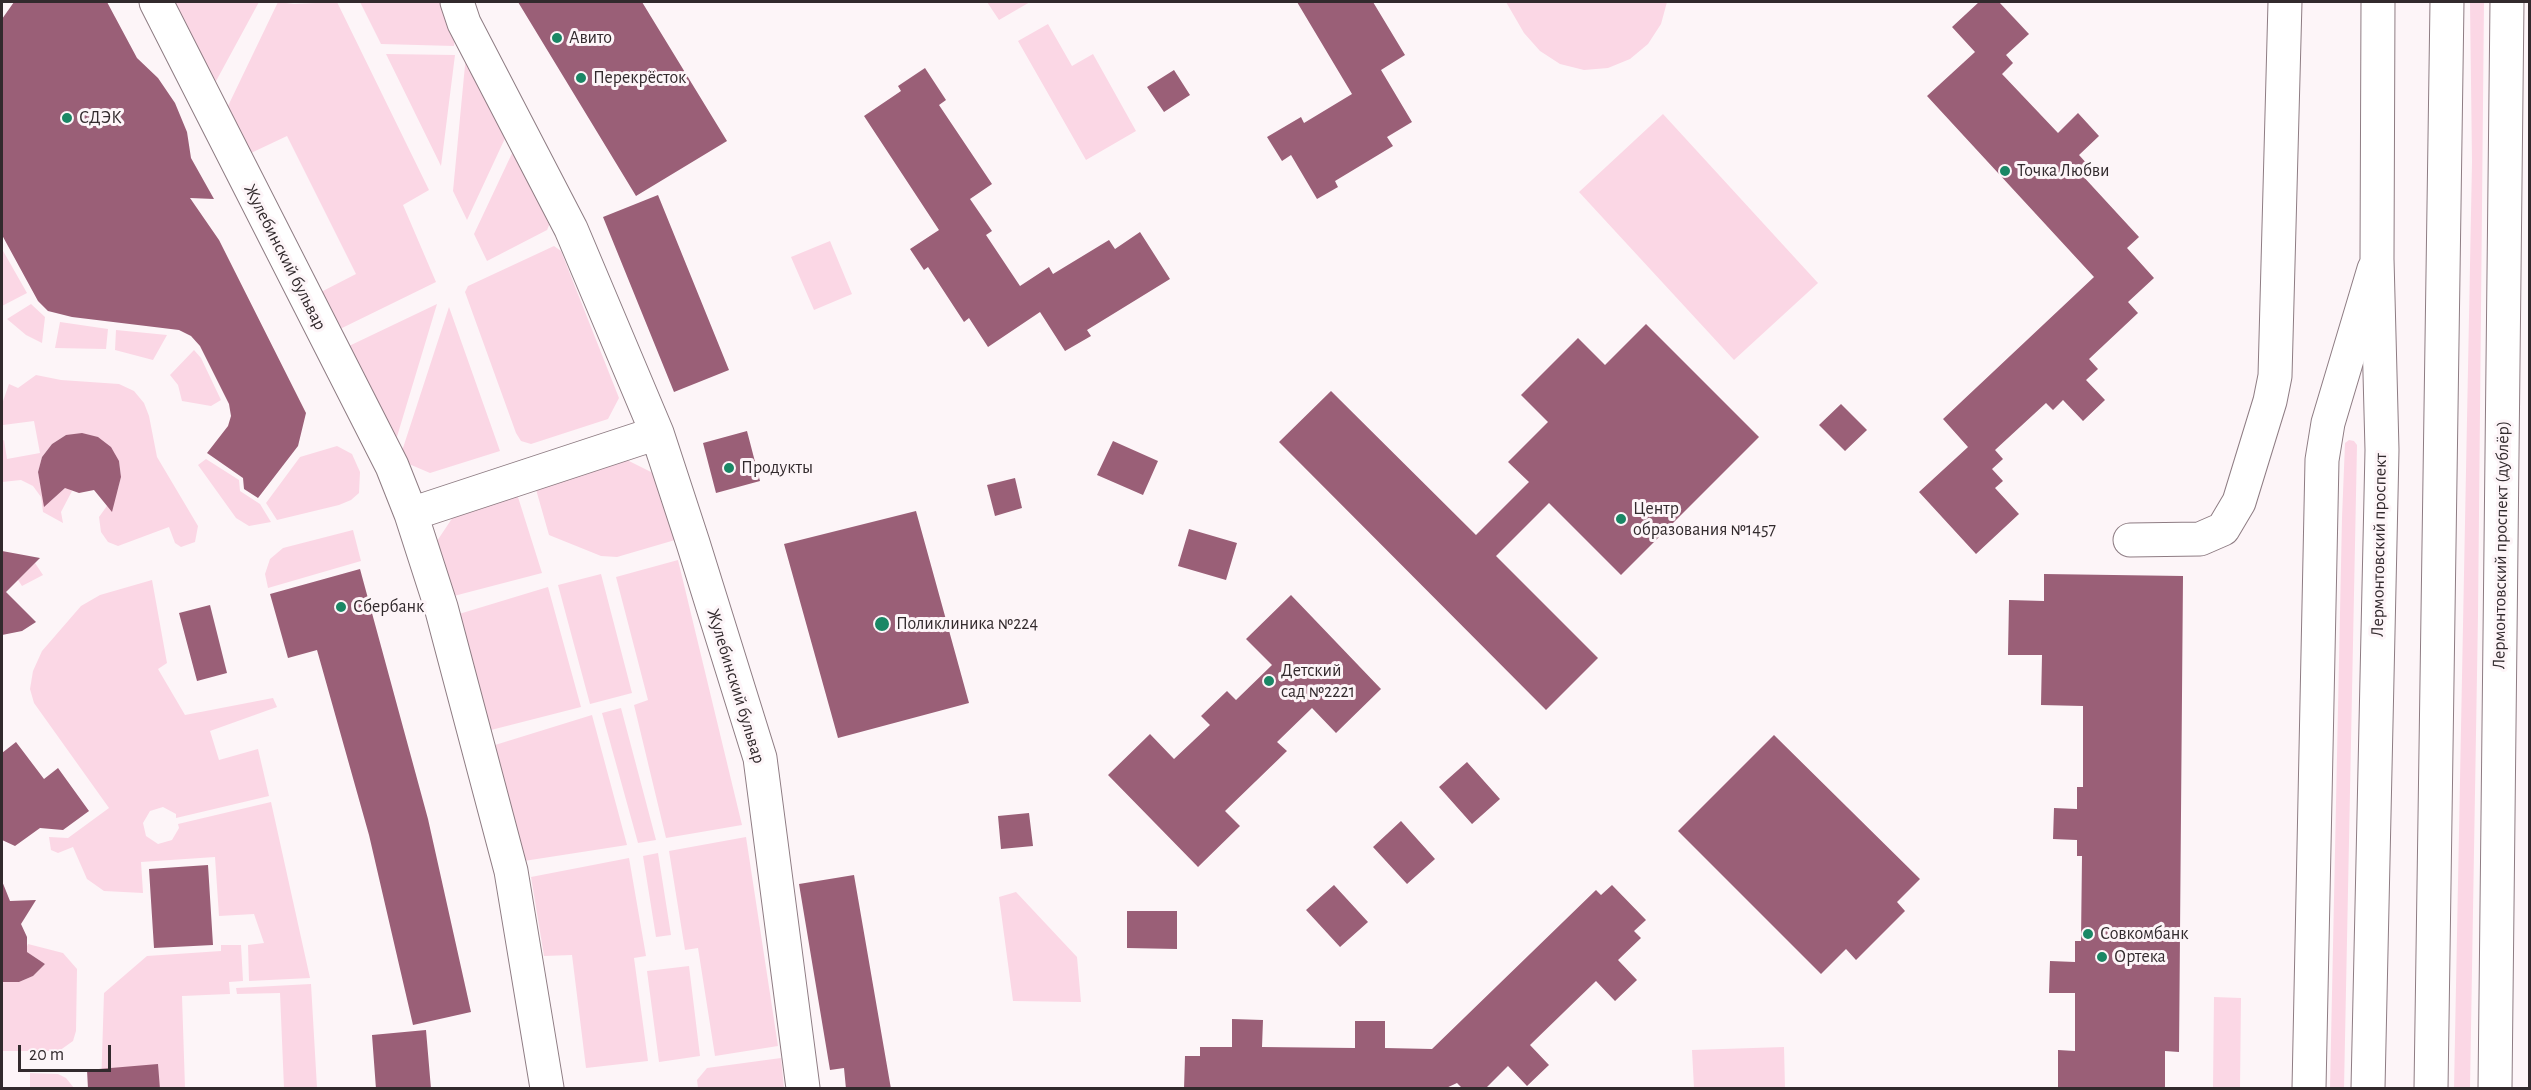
<!DOCTYPE html>
<html>
<head>
<meta charset="utf-8">
<style>
  body { margin:0 }
  #map { position:relative; width:2531px; height:1090px; overflow:hidden; background:#fdf5f8; font-family:"Alegreya Sans",sans-serif }
  canvas { display:block }
  .frame { position:absolute; inset:0; border:3px solid #322a2d; pointer-events:none }
  .scale { position:absolute; left:18px; top:1045px; width:93px; height:27px; box-sizing:border-box; border:3px solid #322a2d; border-top:0; padding-left:8px; font-size:18px; line-height:21px; white-space:nowrap; color:#322a2d; -webkit-text-stroke:4px #fdf5f8; paint-order:stroke }
</style>
</head>
<body>
<div id="map">
<canvas width="2531" height="1090"></canvas>
<div class="frame"></div>
<div class="scale">20 m</div>
</div>
<script>
const c = document.querySelector('canvas').getContext('2d');
c.lineJoin = 'round';
function fillPath(path, color) { c.fillStyle = color; c.fill(path, 'evenodd'); }
const toPath = rows => new Path2D(rows.map(r => 'M' + r).join(''));
function strokePath(path, color, width, dash) { c.strokeStyle = color; c.lineWidth = width; c.lineCap = dash ? 'butt' : 'round'; c.setLineDash(dash || []); c.stroke(path); }
function drawText(font, color, halo, rows, align = 'center') {
  c.font = font + ' "Alegreya Sans",sans-serif'; c.lineWidth = 6; c.setLineDash([]); c.textBaseline = 'middle'; c.strokeStyle = halo; c.fillStyle = color; for (const [text, x, y, turn = 0] of rows) {
    c.save(); c.translate(x, y); c.rotate((+turn || 0) * Math.PI / 180); c.textAlign = isNaN(turn) ? turn : align; if (halo) c.strokeText(text, 0, 0); c.fillText(text, 0, 0); c.restore();
  }
}
fillPath(toPath([
  [174,2,259,2,215,83],
  [278,2,294,4,337,2,429,190,403,205,436,282,340,329,321,292,356,274,287,136,251,153,228,106],
  [360,2,440,2,455,37,454,46,381,44],
  [987,2,1030,2,999,20],
  [1506,2,1667,2,1661,24,1648,44,1630,59,1608,68,1584,70,1560,64,1540,51,1524,33],
  [2470,2,2484,2,2478,615,2470,1088,2454,1088,2472,162],
  [1048,24,1072,66,1093,54,1136,131,1086,160,1018,41],
  [386,54,455,55,441,166],
  [466,55,507,134,467,220,453,191],
  [1663,114,1818,283,1734,360,1579,192],
  [515,147,551,221,547,230,487,261,474,234],
  [830,241,852,294,814,310,791,257],
  [554,246,561,251,619,398,608,419,531,444,521,441,516,433,465,292,468,286],
  [2,249,27,293,2,306],
  [31,304,45,317,42,343,26,335,7,319],
  [437,304,396,440,349,346],
  [449,307,500,451,430,473,409,464,402,451],
  [60,322,108,329,106,349,55,348],
  [116,330,167,335,153,360,115,350],
  [194,350,201,358,221,400,211,406,182,401,178,385,170,375],
  [36,375,61,380,119,384,134,391,144,403,149,416,157,457,198,526,195,542,181,547,175,543,169,527,118,546,108,542,101,532,99,517,117,492,121,477,119,461,66,435,52,444,42,457,38,472,41,488,49,502,66,487,72,491,61,512,63,523,43,512,41,497,33,486,21,480,2,482,2,441,4,440,7,459,40,453,34,421,3,425,2,432,2,404,9,384,18,388],
  [2349,440,2354,441,2357,445,2344,1088,2330,1088,2342,518,2345,443],
  [337,446,352,454,360,472,359,493,351,500,339,505,277,520,266,503,300,457],
  [206,459,239,480,240,491,260,504,271,522,249,526,236,518,198,465],
  [627,460,653,473,675,540,617,557,601,556,549,535,535,486],
  [517,494,542,573,450,597,435,544,453,517],
  [353,530,361,561,268,588,265,574,270,559,283,548],
  [678,560,742,825,666,838,634,705,648,700,616,577],
  [35,563,43,575,22,586,18,580],
  [601,574,632,693,590,704,558,585],
  [152,580,167,663,158,669,185,715,273,698,277,707,210,731,219,760,258,749,269,796,176,818,176,814,163,807,150,811,143,823,146,836,158,844,172,840,179,828,178,824,271,802,310,978,249,981,248,945,264,943,254,914,219,916,215,857,141,862,143,893,104,891,87,879,73,847,58,853,51,850,49,837,68,838,109,808,34,703,30,689,33,671,42,651,81,606,100,595],
  [548,587,581,707,491,730,459,614],
  [621,708,656,840,638,843,602,713],
  [592,715,627,845,524,861,495,745],
  [746,837,778,1046,715,1056,698,948,685,950,669,851],
  [658,853,671,935,656,937,643,856],
  [629,858,646,956,634,958,648,1061,586,1068,572,955,544,956,531,877],
  [1016,892,1077,957,1081,1002,1013,1001,999,897],
  [28,944,63,953,77,969,76,1031,73,1041,59,1051,2,1051,2,982,19,982,33,976,45,964,25,951],
  [221,945,241,945,243,981,229,982,230,994,182,996,185,1088,101,1088,104,993,147,956,221,951],
  [689,966,700,1056,659,1062,647,971],
  [311,984,317,1088,284,1088,280,993,237,994,236,988],
  [2214,997,2241,998,2240,1088,2213,1088],
  [1784,1047,1785,1088,1694,1088,1692,1050],
  [781,1058,784,1088,698,1088,697,1080,707,1068],
  [30,1073,58,1074,66,1078,74,1088,30,1088]
]), '#fbd7e5');
fillPath(toPath([
  [14,2,107,2,137,58,158,78,175,103,187,132,191,158,214,199,190,198,219,240,306,413,298,446,258,498,244,489,243,478,207,453,228,426,231,416,229,404,200,346,191,336,179,330,72,317,48,311,38,301,2,235,2,19],
  [518,2,642,2,727,141,636,196],
  [1297,2,1373,2,1405,55,1381,70,1412,122,1387,137,1393,146,1335,181,1338,187,1317,199,1291,155,1282,161,1267,137,1301,117,1304,123,1352,94],
  [1979,2,1999,2,2029,34,2006,55,2013,63,2002,74,2058,133,2078,113,2099,136,2079,155,2089,166,2081,174,2139,237,2127,248,2154,278,2128,302,2138,313,2089,359,2098,369,2086,380,2105,400,2083,421,2063,400,2053,410,2046,403,1995,450,2003,459,1992,469,2003,481,1995,488,2019,514,1976,554,1919,492,1968,447,1943,419,2094,277,1927,96,1975,52,1952,27],
  [925,68,946,100,939,105,992,184,970,199,992,231,986,235,1020,286,1049,267,1053,274,1109,240,1115,249,1140,232,1170,279,1087,330,1091,336,1065,351,1040,312,988,347,969,318,964,322,928,267,924,270,910,249,939,230,864,116,901,91,898,86],
  [1174,70,1190,95,1164,112,1147,87],
  [658,195,729,370,674,392,603,217],
  [1646,324,1759,437,1621,575,1549,503,1496,556,1598,658,1546,710,1279,442,1331,391,1476,535,1529,482,1508,462,1548,422,1521,395,1578,338,1605,365],
  [1841,404,1867,430,1845,451,1819,425],
  [747,431,760,481,716,493,703,443],
  [82,433,98,437,111,447,119,461,121,477,112,512,94,490,79,493,65,488,44,507,38,472,42,457,52,444,66,435],
  [1113,441,1158,461,1143,495,1097,475],
  [1015,478,1022,508,995,516,987,485],
  [916,511,969,703,838,738,784,544],
  [1189,529,1237,543,1226,580,1178,566],
  [2,551,40,558,6,592,36,622,22,631,2,635],
  [360,569,428,819,471,1012,413,1025,369,835,317,650,288,658,270,594],
  [2044,574,2183,576,2179,1052,2165,1051,2165,1089,2058,1089,2058,1050,2075,1051,2075,993,2049,993,2050,961,2075,962,2075,941,2081,941,2082,856,2077,856,2077,840,2053,839,2054,808,2077,809,2077,787,2083,787,2083,706,2041,705,2042,655,2008,655,2009,600,2044,601],
  [1291,595,1381,689,1336,733,1312,708,1277,742,1287,751,1225,811,1240,826,1198,867,1108,775,1150,734,1174,759,1210,725,1201,716,1227,691,1236,700,1272,665,1246,639],
  [210,605,227,673,197,681,179,613],
  [1774,735,1920,879,1897,902,1905,911,1856,960,1846,949,1821,974,1678,831],
  [16,742,44,779,58,768,89,811,63,830,40,828,15,846,2,840,2,753],
  [1467,762,1500,799,1472,824,1439,787],
  [1029,813,1033,846,1001,849,998,816],
  [1401,821,1435,859,1407,884,1373,847],
  [208,865,213,945,154,948,149,869],
  [854,875,891,1089,846,1089,844,1068,830,1070,799,884],
  [2,881,10,901,36,900,21,924,27,937,27,952,45,964,33,976,19,982,2,982],
  [1334,885,1368,922,1340,947,1306,910],
  [1612,885,1646,920,1634,931,1641,938,1618,960,1637,980,1615,1001,1596,981,1530,1045,1549,1065,1527,1086,1508,1066,1485,1089,1463,1089,1457,1083,1444,1089,1184,1089,1185,1056,1200,1056,1200,1047,1232,1047,1232,1019,1263,1020,1262,1047,1355,1048,1355,1021,1385,1021,1385,1048,1432,1049,1596,890,1601,895],
  [1127,911,1177,911,1177,949,1127,948],
  [426,1030,431,1089,376,1089,372,1035],
  [158,1064,160,1089,88,1089,87,1070]
]), '#9a5f77');
const minor = toPath([
  [156,2,392,466,411,514,441,607,511,871,547,1088],
  [457,2,464,23,571,229,657,433,693,543,760,758,803,1088],
  [411,514,657,433],
  [2130,540,2200,539,2223,529,2239,502,2270,401,2275,376,2285,2],
  [2309,1088,2322,460,2328,423,2374,269],
  [2495,1088,2507,2]
]);
const major = toPath([
  [2368,1088,2382,450,2377,259,2378,2],
  [2431,1088,2447,2]
]);
strokePath(minor, '#8e7c83', 35);
strokePath(major, '#8e7c83', 35);
strokePath(minor, '#fff', 33);
strokePath(major, '#fff', 33);
for (const [x, y, r, color] of [
  [557,38,6,"#1a8765"],
  [581,78,6,"#1a8765"],
  [67,118,6,"#1a8765"],
  [2005,171,6,"#1a8765"],
  [729,468,6,"#1a8765"],
  [1621,519,6,"#1a8765"],
  [341,607,6,"#1a8765"],
  [882,624,8,"#1a8765"],
  [1269,681,6,"#1a8765"],
  [2088,934,6,"#1a8765"],
  [2102,957,6,"#1a8765"]
]) { const dot = new Path2D(); dot.arc(x, y, r, 0, 2 * Math.PI); c.fillStyle = color; c.fill(dot); strokePath(dot, '#fdf5f8', 2); }
drawText('18px', '#322a2d', '#fdf5f8', [
  ["Авито",569,38],
  ["Перекрёсток",593,78],
  ["СДЭК",79,118],
  ["Точка Любви",2017,171],
  ["Продукты",741,468],
  ["Центр",1633,509],
  ["образования №1457",1633,530],
  ["Сбербанк",353,607],
  ["Поликлиника №224",896,624],
  ["Детский",1281,671],
  ["сад №2221",1281,692],
  ["Совкомбанк",2100,934],
  ["Ортека",2114,957]
], 'left');
drawText('18px', '#322a2d', '#fdf5f8', [
  ["Жулебинский бульвар",285,257,63],
  ["Лермонтовский проспект",2379,545,-89],
  ["Лермонтовский проспект (дублёр)",2501,545,-89],
  ["Жулебинский бульвар",736,686,73]
]);
</script>
</body>
</html>
